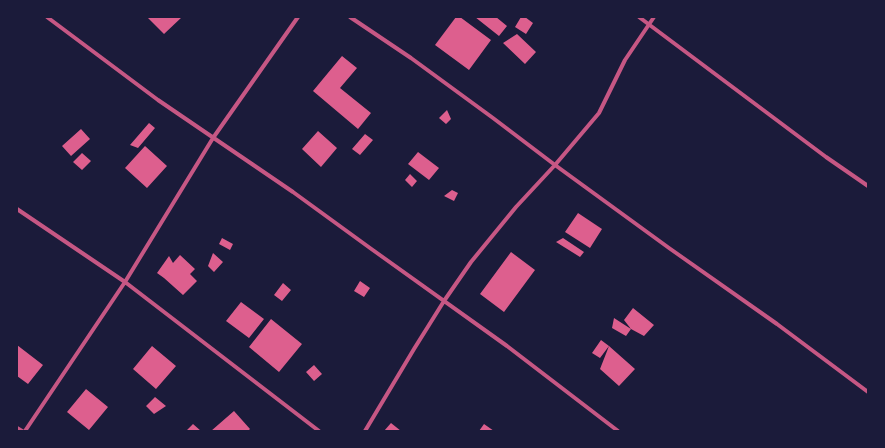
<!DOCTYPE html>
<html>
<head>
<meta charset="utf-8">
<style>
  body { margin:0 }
  #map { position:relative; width:885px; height:448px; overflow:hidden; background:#1b1b3a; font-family:"Work Sans",sans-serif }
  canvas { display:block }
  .frame { position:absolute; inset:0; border:18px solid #1b1b3a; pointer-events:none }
</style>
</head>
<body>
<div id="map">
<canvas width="885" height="448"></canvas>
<div class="frame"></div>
</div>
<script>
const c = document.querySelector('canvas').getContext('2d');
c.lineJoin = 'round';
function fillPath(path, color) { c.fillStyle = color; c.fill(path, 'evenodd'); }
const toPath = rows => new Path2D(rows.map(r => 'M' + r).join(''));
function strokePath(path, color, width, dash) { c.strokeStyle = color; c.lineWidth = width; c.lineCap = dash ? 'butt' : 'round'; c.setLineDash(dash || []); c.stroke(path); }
fillPath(toPath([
  [147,17,182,17,164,34],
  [456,17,460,17,491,40,469,70,435,45],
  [475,17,496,17,507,26,499,36],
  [521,17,525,17,533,23,526,34,515,27],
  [517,34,536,52,525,64,503,43],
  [342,56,357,68,340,88,371,113,358,129,313,91],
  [447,110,451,119,446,124,439,118],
  [149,123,155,128,138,148,130,145],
  [81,129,90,139,71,156,62,146],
  [318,131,337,148,321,167,302,149],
  [365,134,373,140,360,155,352,149],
  [145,146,167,166,147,188,125,168],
  [418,152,439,168,429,180,408,164],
  [82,153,91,161,82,170,73,162],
  [410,174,417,181,412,187,405,180],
  [452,190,458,193,454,201,444,196],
  [578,213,602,229,590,248,565,232],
  [222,238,233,244,230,250,219,244],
  [563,238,584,252,580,257,556,242],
  [511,252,535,270,504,312,480,294],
  [213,253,223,262,214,272,208,266],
  [180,255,195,269,190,274,197,281,183,295,164,278,157,273,169,256,173,263],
  [360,281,370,288,364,297,354,291],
  [283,283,291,290,282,301,274,295],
  [241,302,264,319,249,338,226,321],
  [633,308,654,325,644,336,631,329,624,320],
  [614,318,631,329,626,336,612,328],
  [271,319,302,344,279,372,249,347],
  [601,340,609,346,600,358,592,353],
  [17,345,43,365,28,384,17,376],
  [152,346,176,366,156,389,133,369],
  [609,346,635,369,619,386,600,369],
  [314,365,322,374,314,381,306,372],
  [86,389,108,407,89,430,67,412],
  [155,397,166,406,154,414,146,406],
  [234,411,250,429,248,431,211,431],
  [391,423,401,431,384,431],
  [193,424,201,431,186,431],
  [484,424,494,431,479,431]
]), '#dd5f8e');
strokePath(toPath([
  [47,17,158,100,293,192,370,248,507,346,618,431],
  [350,17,411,58,493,118,555,165,669,248,777,324,868,392],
  [639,17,826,157,868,186],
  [17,209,125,282,319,431],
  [17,428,22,431],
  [25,431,125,282,213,138,298,17],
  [365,431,414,349,444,301,471,262,516,207,555,165,599,113,625,60,654,17]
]), '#c65784', 4);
</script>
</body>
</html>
